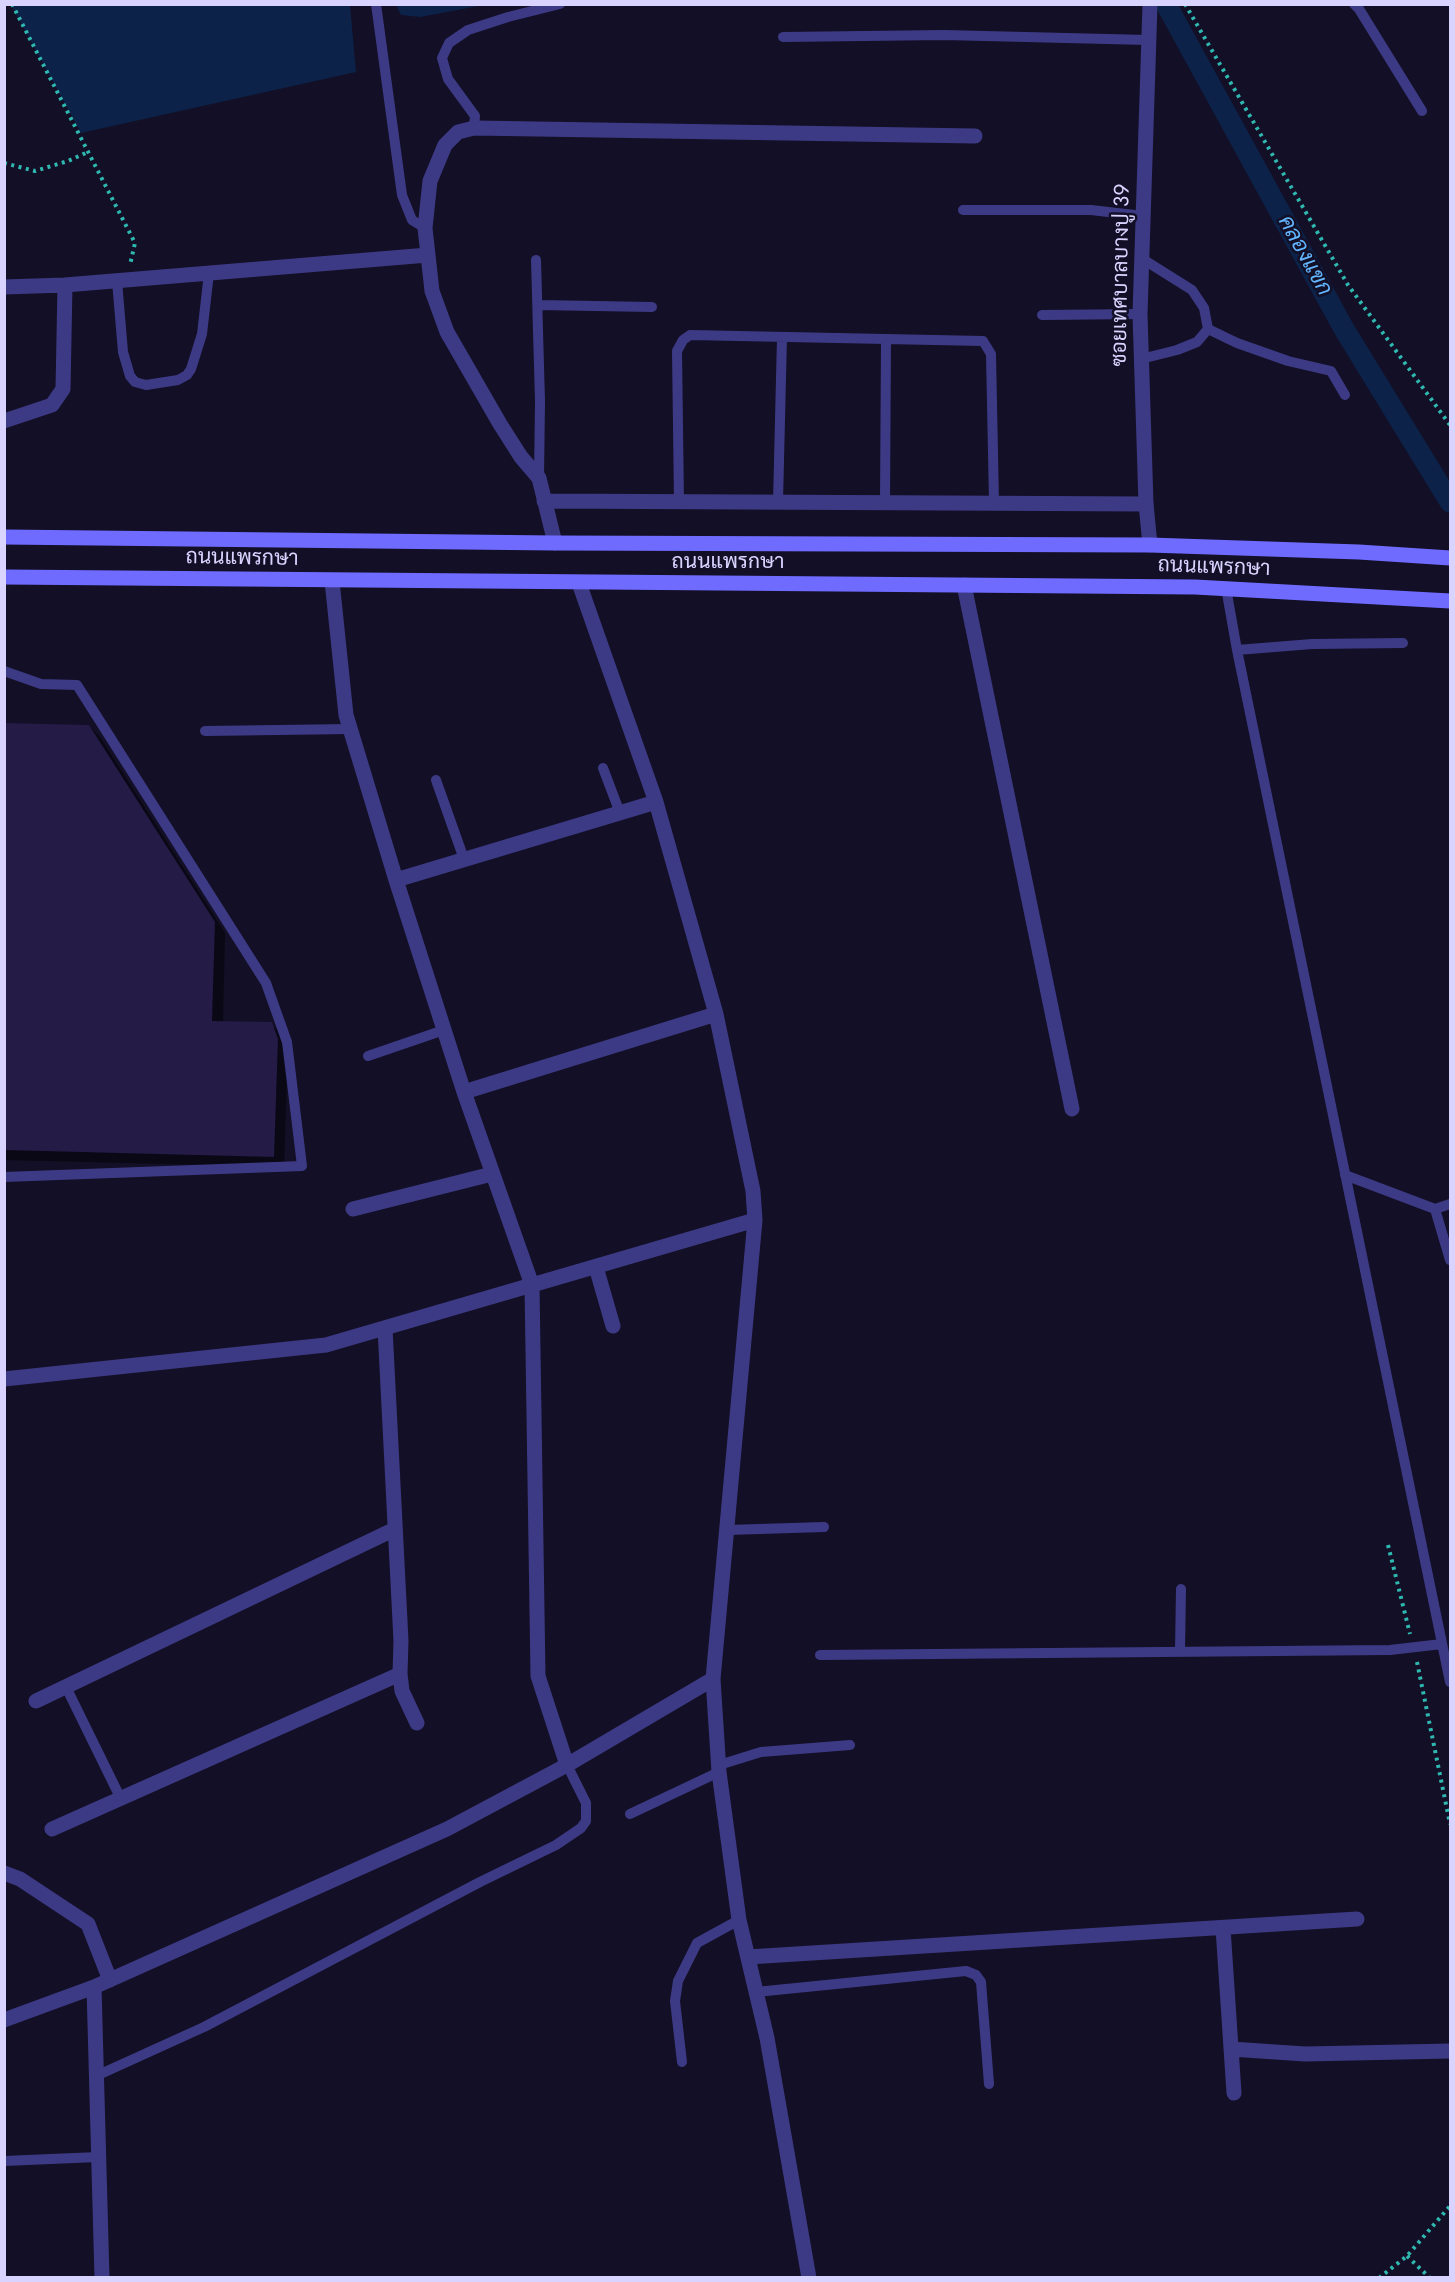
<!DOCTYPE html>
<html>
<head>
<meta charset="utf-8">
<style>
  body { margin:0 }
  #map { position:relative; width:1455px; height:2282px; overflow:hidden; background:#130f26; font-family:Jost,sans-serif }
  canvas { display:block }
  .frame { position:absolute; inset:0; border:6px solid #d9d4ff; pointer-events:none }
</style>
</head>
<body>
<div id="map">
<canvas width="1455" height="2282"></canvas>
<div class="frame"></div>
</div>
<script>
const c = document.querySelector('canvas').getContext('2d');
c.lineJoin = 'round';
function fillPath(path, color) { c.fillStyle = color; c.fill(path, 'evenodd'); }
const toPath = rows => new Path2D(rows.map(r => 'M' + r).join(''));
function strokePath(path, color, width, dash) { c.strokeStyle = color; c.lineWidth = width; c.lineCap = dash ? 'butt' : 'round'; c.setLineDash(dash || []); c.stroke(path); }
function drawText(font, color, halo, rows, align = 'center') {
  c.font = font + ' Jost,Sarabun,sans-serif'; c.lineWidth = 5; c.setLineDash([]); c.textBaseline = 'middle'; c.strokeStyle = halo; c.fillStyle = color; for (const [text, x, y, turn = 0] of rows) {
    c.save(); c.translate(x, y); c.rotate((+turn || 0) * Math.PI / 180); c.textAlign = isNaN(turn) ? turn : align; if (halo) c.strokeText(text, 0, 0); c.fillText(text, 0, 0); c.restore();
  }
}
fillPath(toPath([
  [11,5,350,5,356,72,81,133],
  [396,5,484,5,420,17,401,15]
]), '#0c2248');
fillPath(toPath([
  [4,725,89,726,100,737,225,933,223,1023,271,1024,282,1034,288,1051,284,1167,4,1160]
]), '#0007');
strokePath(toPath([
  [1166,4,1344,329,1450,502]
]), '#0c2248', 21);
fillPath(toPath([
  [4,723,89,725,215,922,212,1021,272,1022,278,1039,274,1157,4,1150]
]), '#241b47');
strokePath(toPath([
  [12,4,135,243,130,265],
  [1185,4,1348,285,1450,425],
  [4,163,35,171,68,161,88,152],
  [1388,1545,1410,1634],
  [1417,1662,1450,1824],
  [1407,2256,1430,2278],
  [1379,2278,1407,2256,1450,2206]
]), '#2fb8b0', 4, [3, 4.5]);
strokePath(toPath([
  [376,4,402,195,412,220,425,228],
  [1354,4,1359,9,1422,111],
  [783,37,944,35,1148,40],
  [474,128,475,116,448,79,442,58,449,43,468,30,508,17,560,4],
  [963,210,1091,210,1143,216],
  [1141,258,1192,290,1204,308,1208,329,1197,342,1177,350,1141,359],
  [536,260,540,401,539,478],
  [117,281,123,352,130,376,135,382,146,385,178,380,187,375,191,369,202,334,209,273],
  [538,305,652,307],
  [1042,315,1140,314],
  [1208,329,1237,343,1288,361,1331,371,1345,395],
  [679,502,677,351,683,340,690,335,983,341,991,354,994,503],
  [778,502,782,337],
  [885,502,886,339],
  [1226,588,1237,650,1450,1682],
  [1237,650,1312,644,1403,643],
  [4,671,41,684,77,685,266,983,287,1042,302,1166,4,1177],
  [205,731,350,729],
  [603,768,620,813],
  [436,780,464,859],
  [368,1056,444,1030],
  [1345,1175,1435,1209,1450,1204],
  [1435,1209,1450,1260],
  [727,1530,824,1527],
  [1180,1651,1181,1589],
  [820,1655,1390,1650,1442,1644],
  [66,1687,120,1797],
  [719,1765,761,1752,850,1745],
  [630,1814,719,1772],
  [756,1992,966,1971,976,1975,981,1982,989,2084],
  [682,2062,675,2001,678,1981,697,1943,739,1920],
  [96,2076,204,2027,480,1882,556,1845,581,1828,586,1821,586,1803,567,1765],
  [4,2161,98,2157]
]), '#3d3a85', 10);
strokePath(toPath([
  [4,287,65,285,428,255],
  [4,421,52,405,63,389,65,285],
  [544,501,1146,504],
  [555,543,539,478,521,457,500,424,447,332,432,291,425,228,430,181,445,145,458,132,474,128,975,136],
  [332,581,346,715,396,880,464,1092,532,1285,538,1676,567,1765],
  [579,583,656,802,716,1014,753,1191,755,1220,713,1679,719,1772,739,1920,767,2038,809,2278],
  [964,585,1072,1109],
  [396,880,656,802],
  [464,1092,716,1014],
  [353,1209,492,1174],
  [596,1267,613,1326],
  [4,1379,326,1345,755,1220],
  [400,1674,402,1691,417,1723],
  [36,1701,395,1529],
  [52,1829,400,1674,401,1641,385,1328],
  [4,1873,20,1879,88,1924,110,1980],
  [1223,1928,1234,2093],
  [748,1957,1357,1919],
  [94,1987,102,2278],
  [4,2020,94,1987,447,1829,567,1765,713,1679],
  [1231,2049,1305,2054,1450,2051]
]), '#3d3a85', 15);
strokePath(toPath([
  [1150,4,1140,314,1146,504,1150,545]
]), '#3d3a85', 15);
strokePath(toPath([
  [4,537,555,543,1150,545,1359,552,1450,558],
  [4,577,1195,587,1450,601]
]), '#6f6bff', 15);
drawText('21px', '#d9d4ff', '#130f26', [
  ["ซอยเทศบาลบางปู 39",1122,275,-89],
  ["ถนนแพรกษา",242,559,1],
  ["ถนนแพรกษา",728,563],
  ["ถนนแพรกษา",1214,568,2]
]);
drawText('italic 22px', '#62b6ff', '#130f26', [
  ["คลองแขก",1304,256,61]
]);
</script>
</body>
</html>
